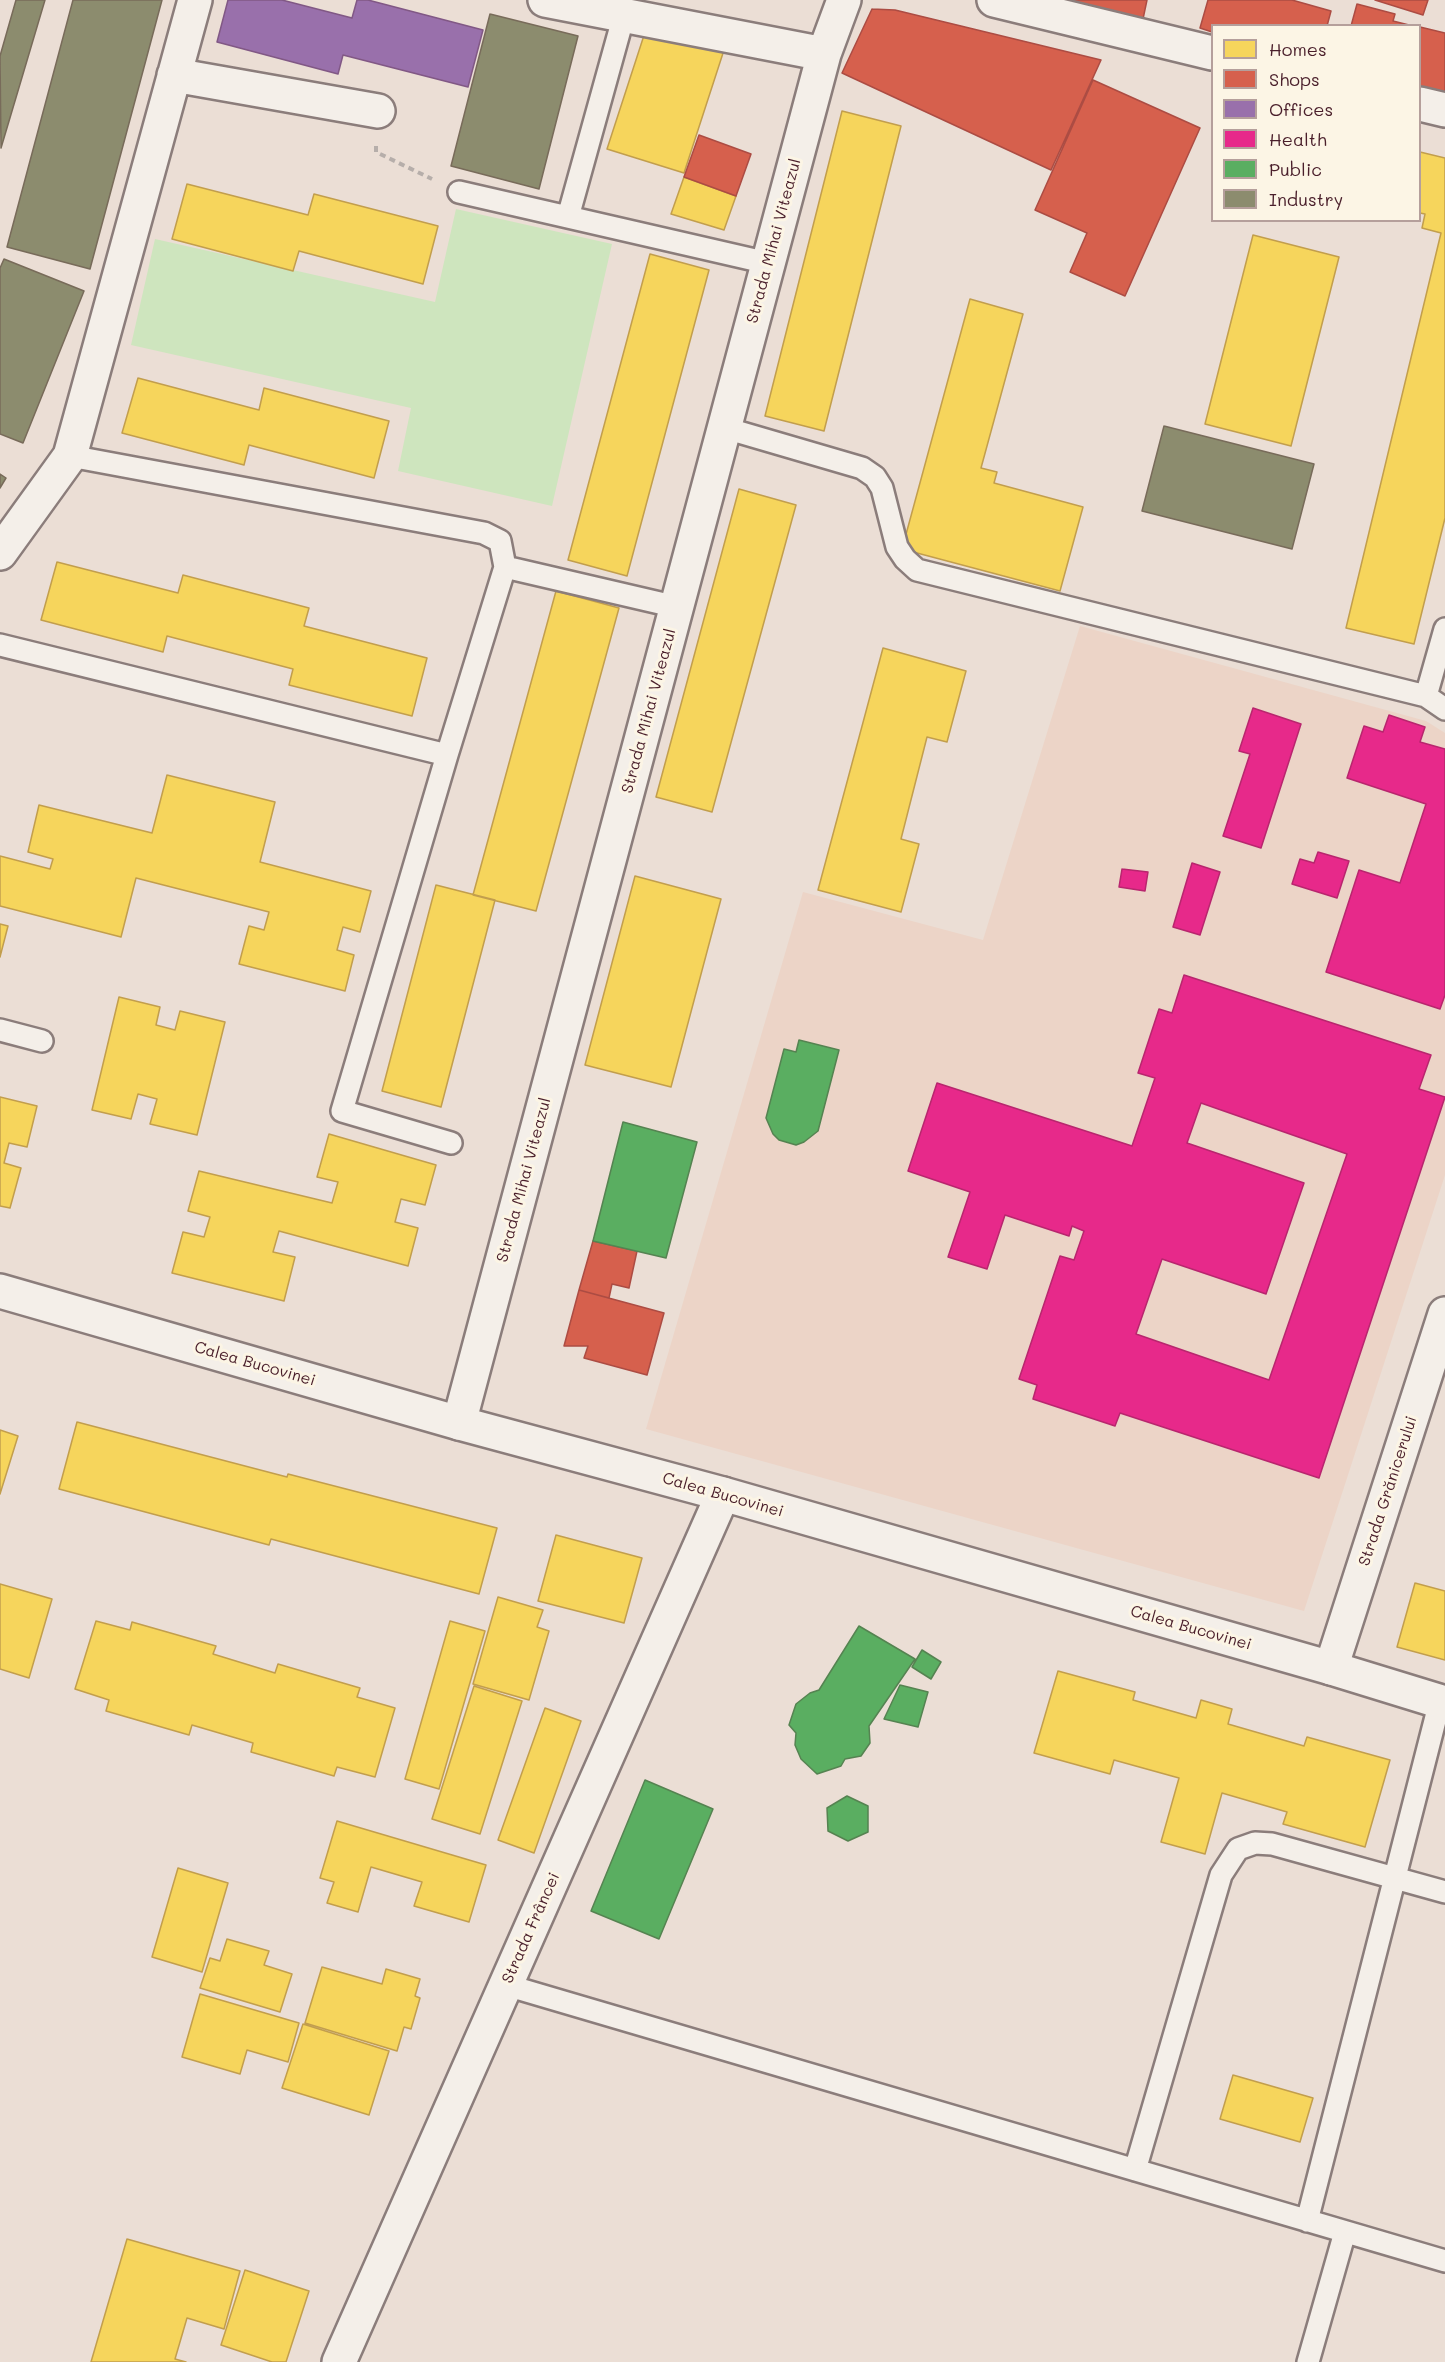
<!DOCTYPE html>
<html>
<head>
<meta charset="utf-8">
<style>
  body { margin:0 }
  #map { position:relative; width:1445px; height:2362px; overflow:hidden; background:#ebded5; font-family:Mali,sans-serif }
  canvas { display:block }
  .legend { position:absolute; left:1211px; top:24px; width:210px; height:198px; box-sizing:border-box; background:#fcf5e5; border:2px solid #b59f9b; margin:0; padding:8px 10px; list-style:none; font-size:18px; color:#4a1f2b }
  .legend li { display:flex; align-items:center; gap:12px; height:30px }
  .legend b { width:30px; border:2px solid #b59f9b }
</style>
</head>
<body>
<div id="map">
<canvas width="1445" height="2362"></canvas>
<ul class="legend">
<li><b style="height:16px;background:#f6d55c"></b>Homes</li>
<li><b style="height:16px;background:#d6604d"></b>Shops</li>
<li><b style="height:16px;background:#9970ab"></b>Offices</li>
<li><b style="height:16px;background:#e7298a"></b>Health</li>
<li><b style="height:16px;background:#5aae61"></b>Public</li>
<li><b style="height:16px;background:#8c8c6e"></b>Industry</li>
</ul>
</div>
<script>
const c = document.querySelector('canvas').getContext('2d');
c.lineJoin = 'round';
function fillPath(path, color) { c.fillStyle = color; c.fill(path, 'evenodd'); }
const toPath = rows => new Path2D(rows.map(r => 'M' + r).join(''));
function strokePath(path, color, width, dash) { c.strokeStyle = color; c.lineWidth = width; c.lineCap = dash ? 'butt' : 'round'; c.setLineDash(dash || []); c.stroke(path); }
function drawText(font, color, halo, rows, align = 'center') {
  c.font = font + ' Mali,sans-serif'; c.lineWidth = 6; c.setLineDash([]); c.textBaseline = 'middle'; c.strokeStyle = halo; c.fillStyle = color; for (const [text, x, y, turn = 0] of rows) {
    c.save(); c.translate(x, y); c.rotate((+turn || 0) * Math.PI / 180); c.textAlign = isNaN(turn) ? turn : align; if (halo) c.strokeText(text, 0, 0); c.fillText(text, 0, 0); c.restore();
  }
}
fillPath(toPath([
  [1080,626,1426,721,1445,733,1445,1175,1304,1611,646,1429,803,892,983,940]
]), '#ecd4c7');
fillPath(toPath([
  [456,209,612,244,552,506,398,471,411,408,131,345,155,239,435,302]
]), '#cee5be');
const homes = toPath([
  [648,23,725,47,684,173,607,149,648,23],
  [842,111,901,126,824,431,765,416,842,111],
  [1420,152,1445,158,1445,518,1414,644,1346,628,1441,233,1422,228,1425,214,1420,213,1420,152],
  [684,177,736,196,724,230,671,214,684,177],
  [187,184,308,215,314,194,438,226,423,284,299,251,293,271,172,239,187,184],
  [1253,235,1339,257,1291,446,1205,424,1253,235],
  [650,254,709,270,627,576,568,560,650,254],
  [970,299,1023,314,981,468,997,472,994,483,1083,507,1060,591,902,549,970,299],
  [138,378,259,410,264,388,389,421,374,478,249,445,244,465,122,433,138,378],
  [739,489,796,505,712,812,656,797,739,489],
  [57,562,178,593,183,575,309,608,304,626,427,658,412,716,289,685,293,669,167,636,163,652,41,620,57,562],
  [556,591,619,608,536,911,473,895,556,591],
  [883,648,966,671,947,742,927,737,901,839,919,844,901,912,818,890,883,648],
  [167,775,275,802,260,862,371,891,360,932,343,927,337,950,354,955,345,991,239,964,249,926,264,930,269,912,136,878,121,937,0,906,0,856,50,869,53,859,28,852,39,805,152,833,167,775],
  [635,876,721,899,671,1087,585,1065,635,876],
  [436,885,495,900,441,1107,382,1091,436,885],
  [0,924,8,926,0,957,0,924],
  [119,997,160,1007,156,1025,175,1030,180,1011,225,1022,197,1135,150,1124,157,1099,138,1094,131,1119,92,1110,119,997],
  [0,1097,37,1106,27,1147,9,1143,4,1163,21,1168,10,1208,0,1206,0,1097],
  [329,1134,436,1165,425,1205,401,1199,395,1222,418,1228,408,1266,279,1231,273,1252,295,1257,284,1301,172,1273,183,1232,204,1237,210,1217,188,1211,199,1171,332,1203,338,1182,317,1177,329,1134],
  [77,1422,287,1477,288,1474,497,1528,479,1594,271,1539,269,1545,59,1489,77,1422],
  [0,1430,18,1436,0,1494,0,1430],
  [556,1535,642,1558,624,1623,538,1601,556,1535],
  [1415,1583,1445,1591,1445,1660,1397,1647,1415,1583],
  [0,1584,52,1599,29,1678,0,1669,0,1584],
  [498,1597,543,1610,537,1627,549,1631,529,1700,473,1684,498,1597],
  [96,1621,130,1630,132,1622,216,1646,213,1654,275,1673,278,1664,360,1688,357,1697,395,1708,375,1777,337,1767,334,1776,251,1752,253,1743,192,1725,189,1735,106,1711,109,1700,75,1689,96,1621],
  [450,1621,485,1631,439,1789,405,1779,450,1621],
  [1058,1671,1135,1692,1133,1700,1196,1718,1201,1700,1232,1709,1228,1724,1304,1746,1307,1737,1390,1760,1365,1847,1283,1824,1287,1812,1222,1793,1205,1854,1161,1842,1179,1778,1114,1760,1110,1774,1034,1753,1058,1671],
  [474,1686,522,1701,480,1834,432,1819,474,1686],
  [545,1708,581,1721,534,1853,498,1840,545,1708],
  [337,1821,486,1865,469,1922,414,1906,422,1882,371,1867,358,1912,327,1903,334,1882,320,1878,337,1821],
  [178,1868,228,1883,202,1972,152,1957,178,1868],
  [227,1939,269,1951,264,1965,292,1974,280,2012,200,1988,210,1958,220,1961,227,1939],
  [322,1967,382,1984,386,1969,420,1979,415,1996,420,1998,411,2029,404,2027,397,2051,305,2023,322,1967],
  [200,1994,299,2023,288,2062,247,2050,240,2074,182,2057,200,1994],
  [303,2024,389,2051,369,2115,282,2088,303,2024],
  [1233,2075,1313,2098,1300,2142,1220,2119,1233,2075],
  [127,2239,240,2271,224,2329,187,2318,175,2359,186,2362,91,2362,127,2239],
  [245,2270,309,2291,286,2362,272,2362,221,2345,245,2270]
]);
fillPath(homes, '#f6d55c');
strokePath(homes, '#c29e4d', 1.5);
const shops = toPath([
  [1069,0,1147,0,1143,19,1068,4,1069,0],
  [1208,0,1292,0,1331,11,1327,26,1212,26,1212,32,1200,28,1208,0],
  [1375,0,1428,0,1423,15,1375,0],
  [1357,4,1395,14,1393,21,1413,26,1351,26,1357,4],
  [872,9,895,10,1101,60,1051,170,842,73,872,9],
  [1420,27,1445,33,1445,99,1420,93,1420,27],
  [1093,80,1200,128,1125,296,1070,272,1087,233,1035,210,1093,80],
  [699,135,751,154,736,196,684,177,699,135],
  [593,1241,637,1251,629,1288,612,1284,609,1298,579,1290,593,1241],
  [579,1290,664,1313,647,1375,584,1358,588,1346,564,1346,579,1290]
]);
fillPath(shops, '#d6604d');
strokePath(shops, '#ac4c43', 1.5);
const offices = toPath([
  [228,0,282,0,352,18,357,0,368,0,483,30,468,87,343,55,338,74,217,42,228,0]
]);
fillPath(offices, '#9970ab');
strokePath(offices, '#815885', 1.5);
const health = toPath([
  [1253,708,1301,724,1261,848,1223,836,1250,754,1239,751,1253,708],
  [1389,715,1425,727,1420,742,1445,749,1445,995,1440,1009,1326,972,1359,870,1400,883,1426,804,1347,778,1364,726,1383,732,1389,715],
  [1318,852,1349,861,1337,898,1292,884,1300,859,1314,863,1318,852],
  [1192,863,1220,872,1200,935,1173,927,1192,863],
  [1122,869,1148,872,1145,891,1119,887,1122,869],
  [1184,975,1431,1055,1419,1089,1445,1097,1319,1478,1120,1413,1115,1426,1033,1399,1037,1385,1019,1379,1060,1256,1074,1260,1084,1231,1072,1226,1069,1236,1005,1215,987,1269,948,1257,970,1192,908,1171,937,1083,1132,1146,1155,1078,1138,1073,1159,1009,1172,1013,1184,975],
  [1201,1103,1347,1154,1269,1380,1136,1334,1162,1259,1266,1294,1304,1183,1187,1143,1201,1103]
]);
fillPath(health, '#e7298a');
strokePath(health, '#b8266e', 1.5);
const public = toPath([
  [799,1040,839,1050,818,1131,804,1142,796,1145,779,1140,773,1134,766,1118,784,1049,796,1052,799,1040],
  [623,1122,697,1142,666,1258,593,1241,623,1122],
  [859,1626,915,1659,869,1726,870,1743,861,1756,845,1759,841,1766,817,1774,801,1759,795,1745,796,1733,789,1725,796,1704,810,1693,819,1690,859,1626],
  [922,1650,941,1662,931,1679,912,1667,922,1650],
  [900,1685,928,1692,918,1727,884,1719,900,1685],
  [645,1780,713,1809,659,1939,591,1911,645,1780],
  [847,1796,868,1806,868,1832,848,1841,828,1831,827,1808,847,1796]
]);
fillPath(public, '#5aae61');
strokePath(public, '#558351', 1.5);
const industry = toPath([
  [16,0,45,0,1,148,0,56,16,0],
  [73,0,162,0,90,269,7,247,73,0],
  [490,14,578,36,539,189,451,166,490,14],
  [4,259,84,291,23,443,0,434,0,268,4,259],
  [1164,426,1314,464,1292,549,1142,511,1164,426],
  [0,474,6,478,0,488,0,474]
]);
fillPath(industry, '#8c8c6e');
strokePath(industry, '#786b5a', 1.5);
const service = toPath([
  [459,192,768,263],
  [568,217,624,15],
  [725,428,862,468,875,477,882,488,897,547,905,559,917,570,1426,696,1445,709],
  [70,456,484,533,500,541,505,567,447,755,342,1111,451,1143],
  [505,567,677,607],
  [0,645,447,755],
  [1426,696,1445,629],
  [0,1030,42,1041],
  [506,1985,1445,2261],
  [1135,2170,1221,1875,1238,1849,1255,1843,1272,1844,1445,1892],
  [1307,2221,1440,1701],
  [1308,2362,1345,2232]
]);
const minor = toPath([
  [545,0,824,54],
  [994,0,1212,53],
  [174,75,378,111],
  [1420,104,1445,110],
  [0,553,70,456,195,0],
  [459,1423,824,54,844,0],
  [1331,1668,1445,1314]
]);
const tertiary = toPath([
  [339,2362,723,1494]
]);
const secondary = toPath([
  [0,1291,459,1423,723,1494,1331,1668,1445,1703]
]);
strokePath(service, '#8b7d7b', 26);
strokePath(minor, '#8b7d7b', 38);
strokePath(tertiary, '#8b7d7b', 38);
strokePath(secondary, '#8b7d7b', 38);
strokePath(toPath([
  [376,146,376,152,432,179]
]), '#b6aeaa', 4, [6, 4.5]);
strokePath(service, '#f4efe9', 21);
strokePath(minor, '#f4efe9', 33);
strokePath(tertiary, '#f4efe9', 33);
strokePath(secondary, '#f4efe9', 33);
drawText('16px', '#4a1f2b', '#fcf5e5', [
  ["Strada Mihai Viteazul",774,241,-75],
  ["Strada Mihai Viteazul",649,711,-75],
  ["Strada Mihai Viteazul",524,1180,-75],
  ["Calea Bucovinei",255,1364,16],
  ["Strada Grănicerului",1388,1491,-72],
  ["Calea Bucovinei",723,1495,16],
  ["Calea Bucovinei",1191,1628,16],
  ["Strada Frâncei",531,1928,-66]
]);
</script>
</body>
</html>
